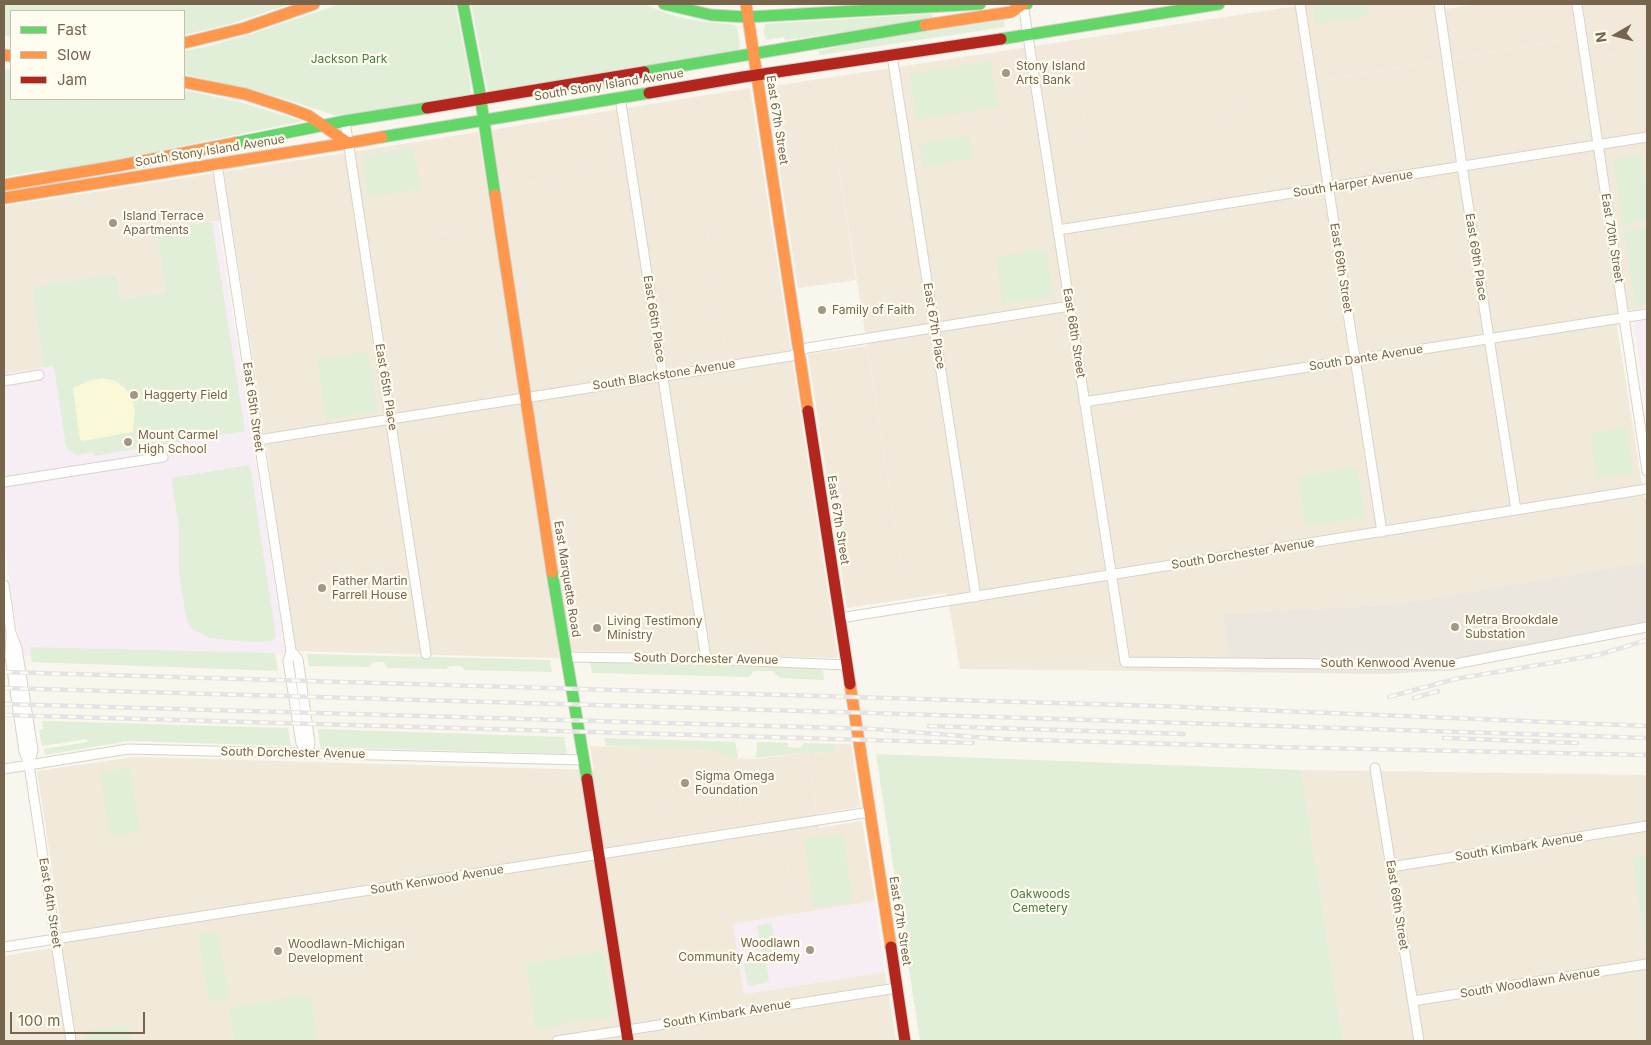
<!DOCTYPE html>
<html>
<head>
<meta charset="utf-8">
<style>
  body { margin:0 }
  #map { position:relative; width:1651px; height:1045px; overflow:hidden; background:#f8f6ed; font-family:Inter,sans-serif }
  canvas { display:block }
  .frame { position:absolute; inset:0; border:5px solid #77644d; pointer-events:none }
  .legend { position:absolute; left:10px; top:10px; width:175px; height:90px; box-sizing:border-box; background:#fffcf0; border:1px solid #c9bfaf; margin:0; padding:6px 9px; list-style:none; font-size:15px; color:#77644d }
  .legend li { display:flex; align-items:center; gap:10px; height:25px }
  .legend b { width:25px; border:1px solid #c9bfaf }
  .north { position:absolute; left:1591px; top:10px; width:50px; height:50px; -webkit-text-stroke:4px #fffcf0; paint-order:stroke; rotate:262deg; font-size:14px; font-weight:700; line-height:20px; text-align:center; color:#77644d }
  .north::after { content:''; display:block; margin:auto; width:18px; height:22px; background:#77644d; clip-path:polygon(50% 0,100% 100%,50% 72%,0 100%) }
  .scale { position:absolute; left:10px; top:1012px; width:135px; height:22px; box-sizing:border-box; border:2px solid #77644d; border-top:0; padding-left:6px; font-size:15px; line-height:18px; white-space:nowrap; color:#77644d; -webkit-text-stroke:4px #fffcf0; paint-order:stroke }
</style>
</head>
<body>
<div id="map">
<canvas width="1651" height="1045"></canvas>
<div class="frame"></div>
<ul class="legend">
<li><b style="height:6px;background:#63d668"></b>Fast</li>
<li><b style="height:6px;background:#ff974d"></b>Slow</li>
<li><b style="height:6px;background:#b3261e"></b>Jam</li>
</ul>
<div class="north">N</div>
<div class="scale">100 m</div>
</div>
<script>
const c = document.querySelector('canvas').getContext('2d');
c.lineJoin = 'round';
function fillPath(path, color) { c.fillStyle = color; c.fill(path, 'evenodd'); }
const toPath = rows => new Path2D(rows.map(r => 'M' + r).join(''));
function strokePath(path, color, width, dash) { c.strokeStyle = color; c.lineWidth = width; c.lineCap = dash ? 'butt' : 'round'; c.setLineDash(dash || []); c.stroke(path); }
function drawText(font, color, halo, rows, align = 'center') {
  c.font = font + ' Inter,sans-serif'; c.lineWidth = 4.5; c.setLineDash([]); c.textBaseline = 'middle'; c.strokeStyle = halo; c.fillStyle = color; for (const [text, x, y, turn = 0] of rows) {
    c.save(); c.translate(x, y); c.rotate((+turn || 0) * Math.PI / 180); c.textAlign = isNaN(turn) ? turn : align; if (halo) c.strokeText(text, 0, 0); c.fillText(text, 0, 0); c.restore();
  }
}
fillPath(toPath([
  [1571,39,1575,61,1647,49,1647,308,1615,313,1644,498,1647,498,1647,562,1399,604,1224,614,1231,672,960,669,947,593,907,599,835,141,1046,108,1043,82,1078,77,1088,141,1241,118,1237,85,1303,73,1306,83],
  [416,142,431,235,506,224,500,188,624,168,706,223,727,362,791,352,838,658,558,650,559,658,554,658,291,651,267,448,231,219,156,229,166,292,121,299,116,274,33,287,44,367,4,374,4,206],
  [590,746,653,748,667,837,743,825,733,758,759,759,808,752,820,837,784,843,795,914,733,924,744,994,885,972,896,1041,4,1041,4,956,64,946,37,771,134,757,594,770],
  [1301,770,1647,775,1647,1041,1343,1041]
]), '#f1eadb');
fillPath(toPath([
  [1310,4,1435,4,1447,9,1475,4,1647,4,1647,49,1575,61,1570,39,1305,83,1303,73,1237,85,1241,118,1088,141,1078,77,1043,82,1046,108,835,141,856,280,798,288,767,87],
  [750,88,791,352,727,362,706,223,635,236,624,168,500,188,491,130],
  [478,132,493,226,430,235,416,142],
  [867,346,907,599,847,608,808,354],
  [834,744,851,744,860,807,817,814,808,752,835,753],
  [653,748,715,751,733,758,743,825,667,837],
  [862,821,875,901,795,914,784,843,820,837,819,828]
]), '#f2e9db');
fillPath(toPath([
  [1647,562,1647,631,1619,638,1439,671,1384,674,1231,672,1223,614,1399,604]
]), '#ebe7de');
fillPath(toPath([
  [218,221,285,651,284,654,31,647,31,657,24,656,16,623,4,542,4,374,44,367,32,287,116,274,121,299,166,292,156,229],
  [1647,320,1647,415,1634,326,1637,322],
  [875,901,885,972,744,994,733,924]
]), '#f7edf4');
fillPath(toPath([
  [4,4,290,4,230,24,184,35,184,11,11,11,11,37,4,36],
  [340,4,455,4,469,74,471,93,468,96,337,116,279,97,184,74,184,51,206,47,252,34],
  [471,4,643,4,671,15,698,21,735,25,737,27,740,46,739,50,736,52,488,92],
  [1329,4,1368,4,1369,16,1315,25,1313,7],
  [932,14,932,20,785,40,784,37,766,40,763,30,765,28,765,24],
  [1004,20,1005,27,819,55,819,51,861,41],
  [991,61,998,107,917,120,909,73],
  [4,69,11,70,11,99,184,99,184,90,239,102,303,121,52,173,43,170,4,177],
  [690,69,690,71,652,82,546,99,546,97,580,88],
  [969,136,973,158,923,167,919,144],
  [413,148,421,189,368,197,363,155],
  [1641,154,1647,191,1647,221,1623,225,1613,159],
  [212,222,245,431,94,456,93,452,76,455,66,447,54,366,44,367,32,287,116,274,121,299,166,292,156,229],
  [1647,228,1647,304,1636,306,1624,232],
  [1046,249,1054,296,1002,304,996,257],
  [368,351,378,411,326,420,317,359],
  [1627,427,1633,474,1597,479,1590,433],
  [250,465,276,637,272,641,250,642,209,638,191,628,186,617,179,573,179,528,171,478],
  [1357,467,1365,517,1306,527,1298,476],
  [30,647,275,653,278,671,32,662],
  [307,654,550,660,552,672,465,670,461,666,450,666,446,669,387,668,384,662,373,662,369,667,309,666],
  [590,662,819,668,823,671,824,680,780,678,773,671,754,671,749,677,592,673],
  [42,721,288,728,291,746,129,741,45,755,44,749,88,742,87,739,42,746,39,730,43,729],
  [318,729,564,737,567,754,320,747],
  [604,738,735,742,738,758,733,758,715,751,606,746],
  [757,742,788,743,788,747,797,748,802,747,803,743,834,744,835,753,808,752,756,758],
  [876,754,1301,770,1343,1041,920,1041],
  [129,767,140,832,110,837,100,772],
  [843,834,853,902,814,907,804,839],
  [1647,855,1647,952,1646,952,1632,857],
  [771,923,777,953,762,956,757,926],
  [218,932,229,999,209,1002,198,935],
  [603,951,613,1016,584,1020,536,1030,526,964],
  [766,961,769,982,748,986,744,964],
  [310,994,318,1041,234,1041,229,1008],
  [128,1025,131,1041,84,1041,82,1032]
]), '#e1efd8');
fillPath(toPath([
  [103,378,115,381,125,388,132,398,135,410,133,432,83,441,80,439,73,388,91,380]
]), '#f9f8d7');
const street = toPath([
  [1023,4,1125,662,1450,665,1647,627],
  [1300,4,1382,532],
  [1439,4,1462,166,1516,510],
  [1577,4,1647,471],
  [892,55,976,597],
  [620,97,706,659],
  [345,121,426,654],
  [217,164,291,651,288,661,301,743,307,753],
  [1058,230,1647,137],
  [4,381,39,375],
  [1084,402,1647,314],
  [258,440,791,356,807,348,1070,306],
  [4,482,163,457],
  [4,585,11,633,17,648,33,750,29,765],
  [840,618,1647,489],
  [11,633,10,656,24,751,29,765,71,1041],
  [291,651,298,659,310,743,307,753],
  [566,657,706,659,847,665],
  [1375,768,1419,1041],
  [4,769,128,749,584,760],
  [1391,867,1647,826],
  [4,947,870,812],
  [1413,1001,1647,964],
  [557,1041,897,988]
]);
const fast = toPath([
  [463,4,479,88,495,195],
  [664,4,711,15,747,17,980,4],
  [1021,4,1027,4],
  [1001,39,1219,4],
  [644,72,925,25],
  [382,137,649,93],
  [235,143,345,121,427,108],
  [552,572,587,779]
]);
const slow = toPath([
  [746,4,808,411],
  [925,25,1011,12,1023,4],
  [184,43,245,28,314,4],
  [4,55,11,56],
  [184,82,245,94,291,109,309,116,348,143,382,137],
  [4,185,117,166,235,143],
  [495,195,552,572],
  [4,198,348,143],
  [850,684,891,947]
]);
const jam = toPath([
  [649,93,743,77,1001,39],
  [427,108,644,72],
  [808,411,850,684],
  [587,779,628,1041],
  [891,947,905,1041]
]);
strokePath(street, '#d7d3cb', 11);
strokePath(fast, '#d8d3cb', 13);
strokePath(slow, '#d8d3cb', 13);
strokePath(jam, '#d8d3cb', 13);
strokePath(street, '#fefefc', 9);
strokePath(fast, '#63d668', 11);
strokePath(slow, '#ff974d', 11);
strokePath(jam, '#b3261e', 11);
const rail = toPath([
  [4,672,1158,706,1647,726],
  [4,688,872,713,1647,738],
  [1389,697,1455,679,1598,655,1647,640],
  [1414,698,1438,691],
  [4,704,874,729,1001,739,1273,747,1647,755],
  [4,715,973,743],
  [929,726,1184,734],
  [1444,738,1577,743]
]);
strokePath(rail, '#e6e3e6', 4.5);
strokePath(rail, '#fffcf0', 2.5, [8]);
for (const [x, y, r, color] of [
  [1006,73,5,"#a49785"],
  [113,223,5,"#a49785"],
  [822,310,5,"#a49785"],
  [134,395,5,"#a49785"],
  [128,442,5,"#a49785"],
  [322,588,5,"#a49785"],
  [1455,627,5,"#a49785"],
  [597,628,5,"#a49785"],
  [685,783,5,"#a49785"],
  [810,950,5,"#a49785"],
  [278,951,5,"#a49785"]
]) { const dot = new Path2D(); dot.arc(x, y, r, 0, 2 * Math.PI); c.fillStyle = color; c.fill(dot); strokePath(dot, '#fffcf0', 2); }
drawText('12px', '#4a7c44', '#fffcf0', [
  ["Jackson Park",349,59],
  ["Oakwoods",1040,894],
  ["Cemetery",1040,908]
]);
drawText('12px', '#77644d', '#fffcf0', [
  ["Stony Island",1016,66],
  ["Arts Bank",1016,80],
  ["Island Terrace",123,216],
  ["Apartments",123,230],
  ["Family of Faith",832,310],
  ["Haggerty Field",144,395],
  ["Mount Carmel",138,435],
  ["High School",138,449],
  ["Father Martin",332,581],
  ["Farrell House",332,595],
  ["Metra Brookdale",1465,620],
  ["Substation",1465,634],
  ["Living Testimony",607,621],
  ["Ministry",607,635],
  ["Sigma Omega",695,776],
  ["Foundation",695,790],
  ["Woodlawn",800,943,"right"],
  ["Community Academy",800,957,"right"],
  ["Woodlawn-Michigan",288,944],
  ["Development",288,958]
], 'left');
drawText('12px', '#77644d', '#fffcf0', [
  ["South Stony Island Avenue",609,85,-9],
  ["East 67th Street",777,120,81],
  ["South Stony Island Avenue",210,151,-9],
  ["South Harper Avenue",1353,184,-9],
  ["East 70th Street",1612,238,81],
  ["East 69th Place",1476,257,81],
  ["East 69th Street",1341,268,81],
  ["East 66th Place",654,319,81],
  ["East 67th Place",934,326,81],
  ["East 68th Street",1074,333,81],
  ["South Dante Avenue",1366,358,-9],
  ["South Blackstone Avenue",664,375,-9],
  ["East 65th Place",386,387,81],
  ["East 65th Street",253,407,82],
  ["East 67th Street",838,520,81],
  ["South Dorchester Avenue",1243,554,-9],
  ["East Marquette Road",567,579,81],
  ["South Dorchester Avenue",706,659,1],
  ["South Kenwood Avenue",1388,663],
  ["South Dorchester Avenue",293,753,1],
  ["South Kimbark Avenue",1519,847,-9],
  ["South Kenwood Avenue",437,880,-9],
  ["East 64th Street",50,903,81],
  ["East 69th Street",1397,905,81],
  ["East 67th Street",900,921,81],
  ["South Woodlawn Avenue",1530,983,-9],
  ["South Kimbark Avenue",727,1014,-9]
]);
</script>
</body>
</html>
